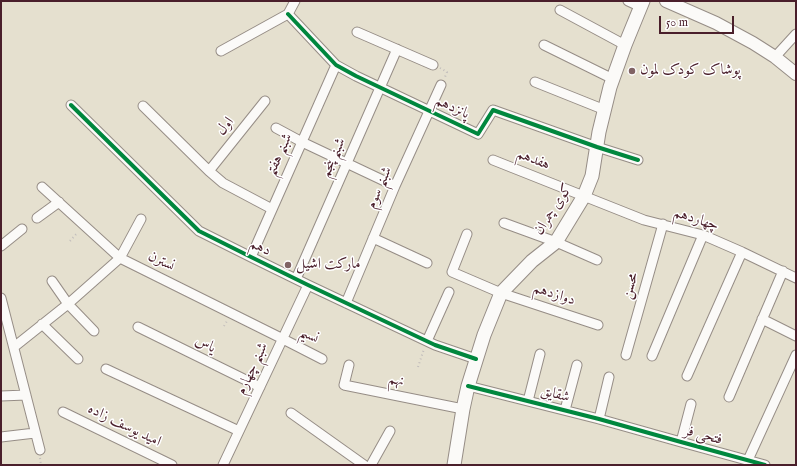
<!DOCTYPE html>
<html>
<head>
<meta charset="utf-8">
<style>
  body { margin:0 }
  #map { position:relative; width:797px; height:466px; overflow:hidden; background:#e5e0cf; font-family:"IM FELL English",serif }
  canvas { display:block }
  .frame { position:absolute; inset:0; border:2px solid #4a1f2b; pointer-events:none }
  .scale { position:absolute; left:659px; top:16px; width:75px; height:18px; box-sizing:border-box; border:2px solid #4a1f2b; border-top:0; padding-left:5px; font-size:12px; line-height:14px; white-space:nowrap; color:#4a1f2b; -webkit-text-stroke:3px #fff; paint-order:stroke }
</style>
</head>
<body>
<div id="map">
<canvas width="797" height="466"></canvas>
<div class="frame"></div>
<div class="scale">50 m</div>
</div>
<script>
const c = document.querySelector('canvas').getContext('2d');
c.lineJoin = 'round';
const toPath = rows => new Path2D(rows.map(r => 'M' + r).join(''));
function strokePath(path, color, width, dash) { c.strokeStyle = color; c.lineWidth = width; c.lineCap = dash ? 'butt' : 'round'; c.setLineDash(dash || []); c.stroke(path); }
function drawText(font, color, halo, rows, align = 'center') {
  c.font = font + ' "IM FELL English",Amiri,serif'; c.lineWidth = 3; c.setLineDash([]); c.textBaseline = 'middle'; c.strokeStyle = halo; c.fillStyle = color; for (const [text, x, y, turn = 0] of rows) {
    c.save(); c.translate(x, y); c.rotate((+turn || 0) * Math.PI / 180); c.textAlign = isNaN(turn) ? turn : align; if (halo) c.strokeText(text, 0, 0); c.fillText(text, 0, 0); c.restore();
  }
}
const minor = toPath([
  [628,1,641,7],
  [560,10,625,45],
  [288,14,336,65,356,76,478,134,493,110,597,147,638,160],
  [357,32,433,65],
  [544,45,613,79],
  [221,51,288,14,295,1],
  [775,57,796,34],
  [535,82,605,110],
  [71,105,199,231,251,257,308,285,435,345,476,359],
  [143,106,209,171,223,183,272,209],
  [276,128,302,142,395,186],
  [493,160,644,220,703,235,742,252,796,278],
  [209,171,265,101],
  [42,187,120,258,283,339,322,359],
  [37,218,59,202],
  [504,223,556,242,597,260],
  [467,234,452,272,501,293,598,325],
  [373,238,427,263],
  [1,246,22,229],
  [251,257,336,65],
  [296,279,397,49],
  [52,281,68,304,94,331],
  [1,298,40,450],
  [346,303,395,186,441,85],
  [762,319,796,336],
  [42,324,78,359],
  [138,327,260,387],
  [427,341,449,292],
  [14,347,68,304,120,258,141,219],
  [626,355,663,224],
  [652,356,703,235],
  [349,365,344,385,463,409],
  [106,369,239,431],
  [687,376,742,252],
  [468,386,599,419,681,442,765,465],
  [1,396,26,395],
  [729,397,783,271],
  [528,401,540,354],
  [565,410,577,365],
  [63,412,172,465],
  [291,413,364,465],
  [599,419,609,377],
  [1,437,35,433],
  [681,442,691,404],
  [748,460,796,355],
  [223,465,308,285],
  [371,465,390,431]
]);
const tertiary = toPath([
  [666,1,716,23,753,43,775,57,796,74]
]);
const secondary = toPath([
  [454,465,463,409,468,386,484,335,501,293,532,261,556,242,584,196,592,176,599,132,610,87,625,45,643,1]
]);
strokePath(minor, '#968d86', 11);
strokePath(tertiary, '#968d86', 14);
strokePath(secondary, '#968d86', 15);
strokePath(toPath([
  [440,68,447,72,445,77],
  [70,241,78,232],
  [224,326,227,321],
  [418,367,424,349],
  [40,458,41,465]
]), '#c1bcbb', 2, [1, 3]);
strokePath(minor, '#fbfaf8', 9);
strokePath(tertiary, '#fbfaf8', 12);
strokePath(secondary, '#fbfaf8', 13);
strokePath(toPath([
  [288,14,336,65,356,76,478,134,493,110,597,147,638,160],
  [71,105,199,231,251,257,308,285,435,345,476,359],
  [468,386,599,419,681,442,765,465]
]), '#00873e', 4);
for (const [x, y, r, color] of [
  [632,71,4,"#806364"],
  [288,265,4,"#806364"]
]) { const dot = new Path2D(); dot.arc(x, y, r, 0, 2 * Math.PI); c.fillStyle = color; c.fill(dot); strokePath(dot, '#fff', 1.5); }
drawText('15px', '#4a1f2b', '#fff', [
  ["پوشاک کودک لمون",640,71],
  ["مارکت اشیل",296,265]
], 'left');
drawText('15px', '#4a1f2b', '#fff', [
  ["پانزدهم",452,108,25],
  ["اول",226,127,-51],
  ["شبنم هفتم",280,155,-66],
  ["شبنم پنجم",334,158,-66],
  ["هفدهم",533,160,22],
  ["شبنم سوم",380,188,-67],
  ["کوی چمران",554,210,-57],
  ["چهاردهم",696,220,18],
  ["دهم",260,248,26],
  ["نسترن",161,262,26],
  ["محسن",631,286,-74],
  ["دوازدهم",554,295,18],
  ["نسیم",309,336,28],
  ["یاس",205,345,26],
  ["شبنم چهارم",253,369,-65],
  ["نهم",396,381,11],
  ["شقایق",555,395,14],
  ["امید یوسف زاده",124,426,26],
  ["فتحی فر",703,436,15]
]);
</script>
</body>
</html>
